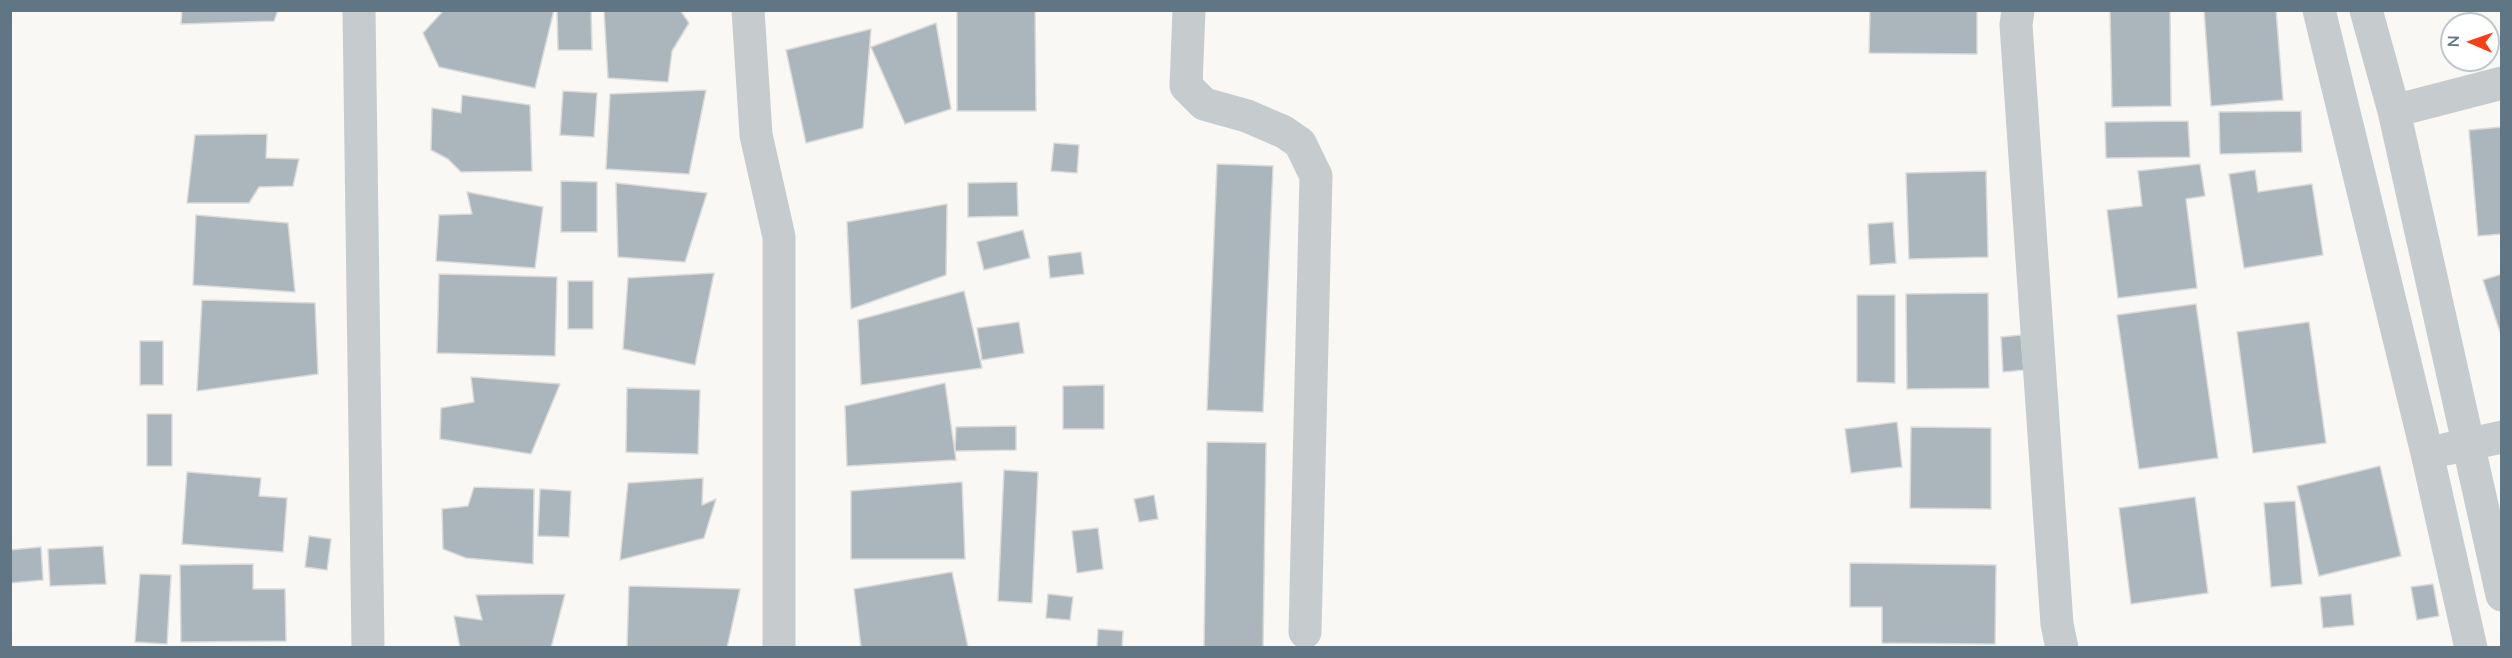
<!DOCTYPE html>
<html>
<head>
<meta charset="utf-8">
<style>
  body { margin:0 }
  #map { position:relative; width:2512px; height:658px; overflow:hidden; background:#f9f8f5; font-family:"Nunito Sans",sans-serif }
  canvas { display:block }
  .frame { position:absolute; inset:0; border:12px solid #607684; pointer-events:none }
  .north { position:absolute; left:2440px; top:12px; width:60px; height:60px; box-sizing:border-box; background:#fff; border:2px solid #bfc8ce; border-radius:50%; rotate:272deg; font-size:16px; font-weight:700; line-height:24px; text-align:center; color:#607684 }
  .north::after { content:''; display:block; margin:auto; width:21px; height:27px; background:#f54119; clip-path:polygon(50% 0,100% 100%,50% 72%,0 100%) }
</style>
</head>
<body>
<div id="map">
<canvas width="2512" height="658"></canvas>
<div class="frame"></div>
<div class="north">N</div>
</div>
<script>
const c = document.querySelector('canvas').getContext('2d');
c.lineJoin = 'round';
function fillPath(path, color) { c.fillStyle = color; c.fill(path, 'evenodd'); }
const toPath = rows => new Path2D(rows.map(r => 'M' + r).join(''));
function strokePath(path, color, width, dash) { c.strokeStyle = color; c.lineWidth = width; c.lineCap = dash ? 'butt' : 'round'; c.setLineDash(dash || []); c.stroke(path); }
const building = toPath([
  [182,10,278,10,274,21,181,24,182,10],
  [444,10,554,10,535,88,439,67,423,33,444,10],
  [557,10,591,10,592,50,558,50,557,10],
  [604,10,680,10,689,23,672,51,668,82,608,78,604,10],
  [957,10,1035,10,1036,111,957,111,957,10],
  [1870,10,1977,10,1977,54,1869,53,1870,10],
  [2110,10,2170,10,2171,106,2112,107,2110,10],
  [2204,10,2276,10,2283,100,2211,106,2204,10],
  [936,23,951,109,905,124,871,47,936,23],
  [871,29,863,128,806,143,786,50,871,29],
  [706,90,689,174,606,169,610,94,706,90],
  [563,91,597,93,594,137,560,135,563,91],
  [462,95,530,105,532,171,461,172,448,159,431,150,432,108,461,113,462,95],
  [2301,111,2302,152,2220,154,2219,112,2301,111],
  [2188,121,2190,157,2106,158,2105,122,2188,121],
  [2502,127,2502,234,2478,236,2469,130,2502,127],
  [267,134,266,158,299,159,293,186,259,187,249,203,187,203,195,135,267,134],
  [1054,143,1079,145,1077,173,1051,171,1054,143],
  [1217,164,1273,166,1263,412,1207,410,1217,164],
  [2200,164,2205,196,2186,199,2197,288,2118,298,2107,210,2142,206,2138,171,2200,164],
  [2255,170,2258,192,2312,184,2323,255,2244,268,2229,174,2255,170],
  [1986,171,1988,257,1909,259,1906,173,1986,171],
  [561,181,597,182,597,232,561,232,561,181],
  [1017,182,1018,216,968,217,968,183,1017,182],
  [616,183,707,193,685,262,618,257,616,183],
  [467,192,543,207,535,268,436,261,439,215,472,214,467,192],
  [947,204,946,275,851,309,847,222,947,204],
  [196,215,288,223,295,292,193,285,196,215],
  [1893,222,1896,263,1870,265,1868,224,1893,222],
  [1023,230,1030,258,984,270,977,242,1023,230],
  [1081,252,1084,274,1050,278,1048,256,1081,252],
  [714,273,695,365,623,349,628,278,714,273],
  [439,274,557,277,555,356,437,353,439,274],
  [2502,274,2502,338,2483,280,2502,274],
  [568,281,593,281,593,329,568,329,568,281],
  [964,291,982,368,861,385,858,320,964,291],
  [1988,293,1989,388,1907,389,1906,294,1988,293],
  [1857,295,1895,295,1895,383,1857,382,1857,295],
  [202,300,315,303,318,374,197,391,202,300],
  [2196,304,2218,458,2139,469,2117,315,2196,304],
  [1019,322,1024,353,982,360,977,328,1019,322],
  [2309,322,2326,443,2253,453,2237,332,2309,322],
  [2021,335,2024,370,2003,372,2001,337,2021,335],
  [140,341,163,341,163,385,140,385,140,341],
  [471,377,560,384,531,454,440,439,441,408,474,402,471,377],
  [945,383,956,460,847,466,845,406,945,383],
  [1104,385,1104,429,1063,429,1063,386,1104,385],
  [627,388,700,390,698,454,626,452,627,388],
  [147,414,172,414,172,466,147,466,147,414],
  [1897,422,1902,467,1851,473,1845,429,1897,422],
  [1016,426,1016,450,955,451,956,427,1016,426],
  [1911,427,1991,428,1991,509,1910,508,1911,427],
  [1207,442,1266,443,1263,648,1204,648,1207,442],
  [2380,466,2401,556,2319,576,2297,486,2380,466],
  [1004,470,1038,472,1032,603,998,601,1004,470],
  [187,472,261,478,259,496,287,498,283,552,182,544,187,472],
  [703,478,702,505,716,499,704,538,620,560,628,483,703,478],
  [962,482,965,559,851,559,851,491,962,482],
  [474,487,534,489,533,564,466,558,443,549,442,509,468,506,474,487],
  [540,489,571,491,569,537,538,536,540,489],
  [1154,495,1158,519,1139,522,1134,499,1154,495],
  [2195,497,2208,593,2131,604,2119,508,2195,497],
  [2295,501,2302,584,2271,587,2264,503,2295,501],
  [1098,528,1103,569,1077,573,1072,531,1098,528],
  [309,536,331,539,327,570,305,567,309,536],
  [103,546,106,584,50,586,48,549,103,546],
  [41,547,43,580,10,583,10,550,41,547],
  [1850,563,1996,565,1995,644,1882,643,1882,607,1850,607,1850,563],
  [253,564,253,589,285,589,286,641,181,642,180,565,253,564],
  [952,572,968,647,861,648,854,589,952,572],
  [140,574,171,575,167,644,135,642,140,574],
  [2433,584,2439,616,2417,620,2411,587,2433,584],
  [629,586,740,589,727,648,627,648,629,586],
  [565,594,551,648,460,648,454,616,482,620,476,595,565,594],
  [1048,594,1073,597,1070,620,1046,618,1048,594],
  [2351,594,2354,625,2323,628,2320,597,2351,594],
  [1098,629,1123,631,1122,648,1097,648,1098,629]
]);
fillPath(building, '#abb6bc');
strokePath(building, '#dadad8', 1.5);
strokePath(toPath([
  [359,10,368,648],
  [748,10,756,135,779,237,779,648],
  [1189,10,1186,86,1204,104,1247,116,1284,132,1300,143,1316,176,1305,632],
  [2018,10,2016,25,2057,624,2062,648],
  [2319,10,2427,453,2471,648],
  [2366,10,2394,111,2502,595],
  [2394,111,2502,83],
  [2447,449,2502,437]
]), '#c6cbce', 33);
</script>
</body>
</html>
